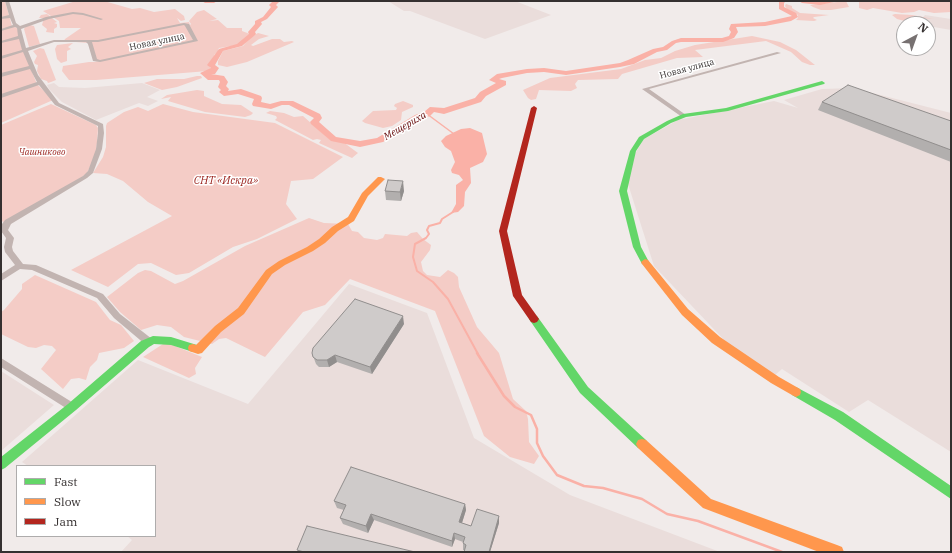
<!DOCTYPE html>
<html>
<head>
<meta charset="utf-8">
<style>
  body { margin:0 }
  #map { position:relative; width:952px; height:553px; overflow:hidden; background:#f1ebea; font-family:"IBM Plex Serif",serif }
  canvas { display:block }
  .frame { position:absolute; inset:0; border:2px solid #353030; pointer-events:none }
  .legend { position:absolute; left:16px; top:465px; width:140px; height:72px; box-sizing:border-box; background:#fff; border:1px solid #aeacac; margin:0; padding:5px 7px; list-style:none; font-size:12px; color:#353030 }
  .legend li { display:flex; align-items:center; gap:8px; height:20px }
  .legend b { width:20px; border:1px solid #aeacac }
  .north { position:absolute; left:896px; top:16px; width:40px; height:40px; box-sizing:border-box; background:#fff; border:1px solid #aeacac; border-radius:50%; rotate:41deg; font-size:11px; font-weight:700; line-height:16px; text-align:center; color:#353030 }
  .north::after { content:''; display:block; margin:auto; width:14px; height:18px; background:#777171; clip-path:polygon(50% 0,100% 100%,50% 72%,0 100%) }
</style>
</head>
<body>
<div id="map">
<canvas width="952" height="553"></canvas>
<div class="frame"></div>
<ul class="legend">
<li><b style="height:5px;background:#63d668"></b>Fast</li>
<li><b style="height:5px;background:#ff974d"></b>Slow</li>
<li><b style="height:5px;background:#b3261e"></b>Jam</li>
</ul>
<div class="north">N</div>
</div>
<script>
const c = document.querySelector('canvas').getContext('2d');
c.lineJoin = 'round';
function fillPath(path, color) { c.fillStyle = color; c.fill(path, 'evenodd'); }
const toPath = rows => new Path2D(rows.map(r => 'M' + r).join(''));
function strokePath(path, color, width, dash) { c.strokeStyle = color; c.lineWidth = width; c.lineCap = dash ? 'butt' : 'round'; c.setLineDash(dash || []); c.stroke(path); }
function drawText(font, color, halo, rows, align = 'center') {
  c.font = font + ' "IBM Plex Serif",serif'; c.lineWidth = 3; c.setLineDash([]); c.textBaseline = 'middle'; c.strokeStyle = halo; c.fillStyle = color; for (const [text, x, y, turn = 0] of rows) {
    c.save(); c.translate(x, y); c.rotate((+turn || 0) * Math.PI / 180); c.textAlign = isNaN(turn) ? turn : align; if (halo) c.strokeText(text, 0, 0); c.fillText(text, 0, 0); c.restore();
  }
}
fillPath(toPath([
  [388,1,515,1,551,15,485,39,410,11,404,11],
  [925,15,951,19,951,30,928,26,928,24,917,24],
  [54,83,59,87,85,88,142,83,160,90,147,97,158,101,148,106,139,103,96,120,62,102,49,89,47,85],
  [853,88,951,113,951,452,868,400,849,412,782,369,775,375,727,343,654,266,628,184,630,162,644,139,678,120,774,101,798,108,784,100,822,89],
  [349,284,427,313,474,438,570,495,720,552,121,552,132,540,127,536,155,536,155,466,28,466,22,462,138,360,248,404],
  [1,371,54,405,1,451]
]), '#eadddb');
fillPath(toPath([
  [1,1,5,1,12,26,17,28,30,67,37,84,53,100,1,123],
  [76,1,104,1,132,9,140,8,154,12,175,9,184,16,185,20,181,21,177,18,180,23,189,22,190,25,191,24,189,21,197,12,204,10,217,19,209,21,218,20,227,28,242,28,242,31,250,34,238,45,219,48,218,50,219,51,214,55,215,58,209,65,211,69,208,71,96,80,69,80,62,71,63,66,89,62,99,62,94,61,88,43,64,41,65,39,81,28,60,28,59,21,43,11],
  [846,1,849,7,831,10,821,10,813,7,810,5],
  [859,1,951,1,951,12,934,13,919,10,914,12,902,13,873,8,867,10,859,8],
  [786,4,792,6,792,8,800,13,829,15,814,17,813,18,817,20,814,21,796,20,798,18,798,15,787,9,785,6],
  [47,14,57,22,54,23,57,24,57,27,54,29,54,33,46,32,47,29,42,25,44,18,39,18,41,15],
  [895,14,912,15,934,19,922,18,917,21,916,24,897,19,892,15],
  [30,25,34,26,40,44,29,47,24,29,26,26],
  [258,33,269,36,259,39,251,45,253,46,272,39,280,39,284,42,292,41,294,42,247,62,227,67,218,65,218,61,223,51,243,46,251,37],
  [752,36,780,42,796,50,815,65,810,65,802,62,791,52,766,41,695,50,703,57,677,58,622,74,618,79,578,80,575,84,577,88,571,91,539,90,536,99,531,100,528,98,523,90,550,78,621,69,645,60,661,58,675,51,695,45],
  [73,43,68,47,71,49,67,51,67,61,61,63,57,59,55,49,57,45],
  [40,48,44,49,56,80,51,82,48,83,47,81,41,79,37,71,38,65,35,64,34,62,37,56,33,51],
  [197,76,201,76,202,78,177,87,162,90,144,83,157,79,184,79],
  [197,90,204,91,204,96,222,104,241,105,253,113,251,115,245,117,205,112,168,101,171,97,161,99,167,95],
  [403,101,413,105,413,107,402,112,401,120,392,126,383,128,365,123,362,121,373,111,396,110,397,108,394,106,395,104],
  [51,104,96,125,98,128,97,143,95,156,87,173,81,178,4,222,1,221,1,125],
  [163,104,193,112,275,123,343,157,313,179,291,181,286,204,297,219,257,239,233,247,189,273,176,275,151,263,138,264,108,287,71,270,172,216,148,202,123,181,107,174,93,173,103,157,106,147,106,126,107,123,124,112,138,107,148,111],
  [270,111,284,113,294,117,303,116,329,139,343,142,358,153,352,158,319,143,321,140,317,139,313,140,277,121,275,120,277,118,276,116,266,113],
  [309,218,324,223,348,224,352,231,358,232,364,238,377,240,383,238,385,234,407,236,411,233,417,232,423,239,431,245,430,250,421,262,423,271,427,275,440,277,448,270,454,273,458,277,459,287,477,327,499,353,513,399,526,411,528,419,529,442,539,456,534,464,510,457,484,436,435,311,350,279,325,305,303,312,265,357,226,338,219,339,212,344,184,337,171,327,157,325,141,330,120,312,107,297,138,273,145,270,151,271,175,284,183,281,245,246],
  [35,275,96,302,110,320,121,325,134,341,124,348,99,353,97,360,90,367,86,380,79,378,71,379,63,389,41,369,56,350,52,346,44,345,36,348,28,347,1,334,1,312,4,310,22,289,22,284],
  [163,344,170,344,202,357,195,368,196,374,189,378,143,357]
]), '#f4ccc6');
fillPath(toPath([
  [470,128,482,133,487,154,483,162,470,168,471,183,465,192,464,206,458,212,451,213,456,204,456,185,463,180,459,175,452,173,451,170,455,162,451,151,445,147,441,141,446,136,461,129]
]), '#fab1a7');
strokePath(toPath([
  [427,114,454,134]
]), '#fab1a7', 1.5);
strokePath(toPath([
  [453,212,442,219,440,223,429,226,427,230,429,234,426,238,415,244,413,257,417,271,433,282,448,299,478,354]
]), '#fab1a7', 2);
strokePath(toPath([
  [477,353,504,396,515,407,531,415,537,429,537,443,543,456,557,475,584,486,603,488,642,499,667,514,698,521,782,552]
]), '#fab1a7', 2.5);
fillPath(toPath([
  [202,1,217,1,214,3,205,3,202,1],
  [273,1,280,1,276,5,278,7,267,19,261,22,262,24,255,32,256,34,255,35,242,46,223,51,215,65,219,68,215,74,211,74,224,76,228,82,226,86,229,89,228,91,241,89,261,96,262,98,261,102,270,104,281,101,293,101,320,114,322,118,319,122,336,137,360,141,377,138,415,115,424,112,430,107,444,108,475,98,480,92,496,83,489,80,497,74,527,69,544,68,566,71,620,63,628,60,653,49,663,47,672,41,681,38,722,38,729,36,731,32,729,29,731,24,765,22,792,16,779,9,779,1,786,1,784,3,784,7,796,13,798,17,791,21,765,26,736,27,738,32,734,38,723,42,681,42,676,43,667,50,657,52,634,64,620,67,566,75,544,72,527,73,502,78,499,79,506,81,506,85,486,96,481,102,444,114,434,112,430,116,421,119,383,142,360,147,331,141,311,124,310,122,314,118,289,105,282,105,271,109,253,106,252,104,254,99,238,94,224,96,219,92,221,90,218,87,220,82,219,80,208,80,200,73,211,68,207,65,219,49,237,44,249,34,248,32,255,24,255,21,263,17,271,7,269,5,273,1],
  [799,1,839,1,820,5,802,3,799,1]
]), '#fab1a7');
fillPath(toPath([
  [5,1,9,1,16,23,20,26,46,17,73,12,83,13,103,19,101,20,83,15,73,14,49,19,21,29,26,48,54,40,98,40,184,23,189,24,198,41,100,62,93,61,88,44,86,42,54,42,28,51,38,75,59,103,103,124,104,133,102,149,93,173,87,178,11,224,8,230,14,238,12,247,13,251,23,264,36,265,103,294,120,314,152,339,153,342,152,345,149,346,146,345,114,318,97,298,32,270,20,269,1,281,1,274,15,265,5,252,4,247,6,238,1,231,2,224,5,220,83,176,88,171,96,149,98,133,98,126,55,105,39,85,1,98,1,94,37,82,30,69,1,77,1,73,29,66,23,52,1,59,1,56,22,50,19,39,1,43,1,41,18,36,17,28,15,27,1,31,1,29,13,25,10,18,1,19,1,17,9,15,5,1],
  [184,25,185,26,193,40,100,60,97,59,92,42,98,42,184,25],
  [777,52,781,53,649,89,686,115,686,117,682,117,642,89,777,52],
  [1,358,75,404,77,407,75,410,72,411,69,410,1,367,1,358]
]), '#c2b4b1');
fillPath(toPath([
  [822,81,825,83,824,84,728,111,686,117,671,123,644,139,636,151,627,191,641,247,649,262,645,265,642,264,633,247,619,191,630,151,639,137,667,121,683,114,726,108,822,81],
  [534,315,537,316,588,387,646,440,648,444,646,448,642,449,638,448,580,393,531,322,529,319,531,316,534,315],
  [153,336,171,337,197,345,198,348,197,351,193,352,171,345,154,344,149,347,76,410,5,468,1,470,1,457,68,404,141,341,153,336],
  [796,387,843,412,951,486,951,499,835,420,792,395,791,392,792,389,796,387]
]), '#63d668');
fillPath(toPath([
  [378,177,381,177,385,179,368,196,354,221,338,231,325,243,313,251,285,265,272,274,244,314,221,332,202,353,198,354,189,351,188,348,189,345,193,344,196,345,215,326,238,308,266,270,279,261,307,247,319,239,332,227,348,217,362,193,378,177],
  [645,259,648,260,688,309,720,337,779,377,800,389,801,392,800,395,796,397,792,395,771,383,712,343,682,315,642,264,641,262,645,259],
  [642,439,646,440,711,499,837,545,842,547,844,552,819,552,703,508,638,448,636,444,638,440,642,439]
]), '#ff974d');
fillPath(toPath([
  [534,106,537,108,507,231,522,295,539,319,537,322,534,323,531,322,513,296,499,231,531,108,534,106]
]), '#b3261e');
fillPath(toPath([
  [822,102,951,121,951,162,818,110],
  [385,191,404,191,401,201,386,200],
  [404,324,372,374,337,362,329,367,319,367,316,364,312,353],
  [334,501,465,504,466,510,462,523,471,526,499,516,499,523,490,552,464,552,465,550,463,550,463,542,455,539,452,547,374,520,368,533,343,524,340,518,344,510,337,508]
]), '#b2afae');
fillPath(toPath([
  [403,181,404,191,401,201,400,192],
  [403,316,404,324,372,374,370,367],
  [335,355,337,362,329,367,327,360],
  [465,504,466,510,460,529,459,522],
  [371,514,374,520,368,533,366,526],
  [499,516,499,523,490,552,489,552],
  [454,533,455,539,452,547,452,541]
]), '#918e8d');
const building = toPath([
  [848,85,951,121,951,150,822,102,848,85],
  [388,180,403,181,400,192,385,191,388,180],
  [355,299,403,316,370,367,335,355,327,360,317,360,313,357,312,353,313,348,355,299],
  [351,467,465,504,459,522,471,526,477,509,499,516,489,552,464,552,466,545,463,543,465,537,454,533,452,541,371,514,366,526,340,518,346,505,334,501,351,467],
  [307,526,415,552,304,552,297,550,307,526]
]);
fillPath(building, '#cfcbca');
strokePath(building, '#918e8d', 1);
drawText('9px', '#353030', '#fff', [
  ["Новая улица",157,42,-12],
  ["Новая улица",687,69,-15]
]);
drawText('italic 9px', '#9b251f', '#fff', [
  ["Чашниково",42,152]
]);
drawText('italic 10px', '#640707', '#fff', [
  ["Мещериха",405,126,-30]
]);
drawText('italic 11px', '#9b251f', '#fff', [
  ["СНТ «Искра»",226,181]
]);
</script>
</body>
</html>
